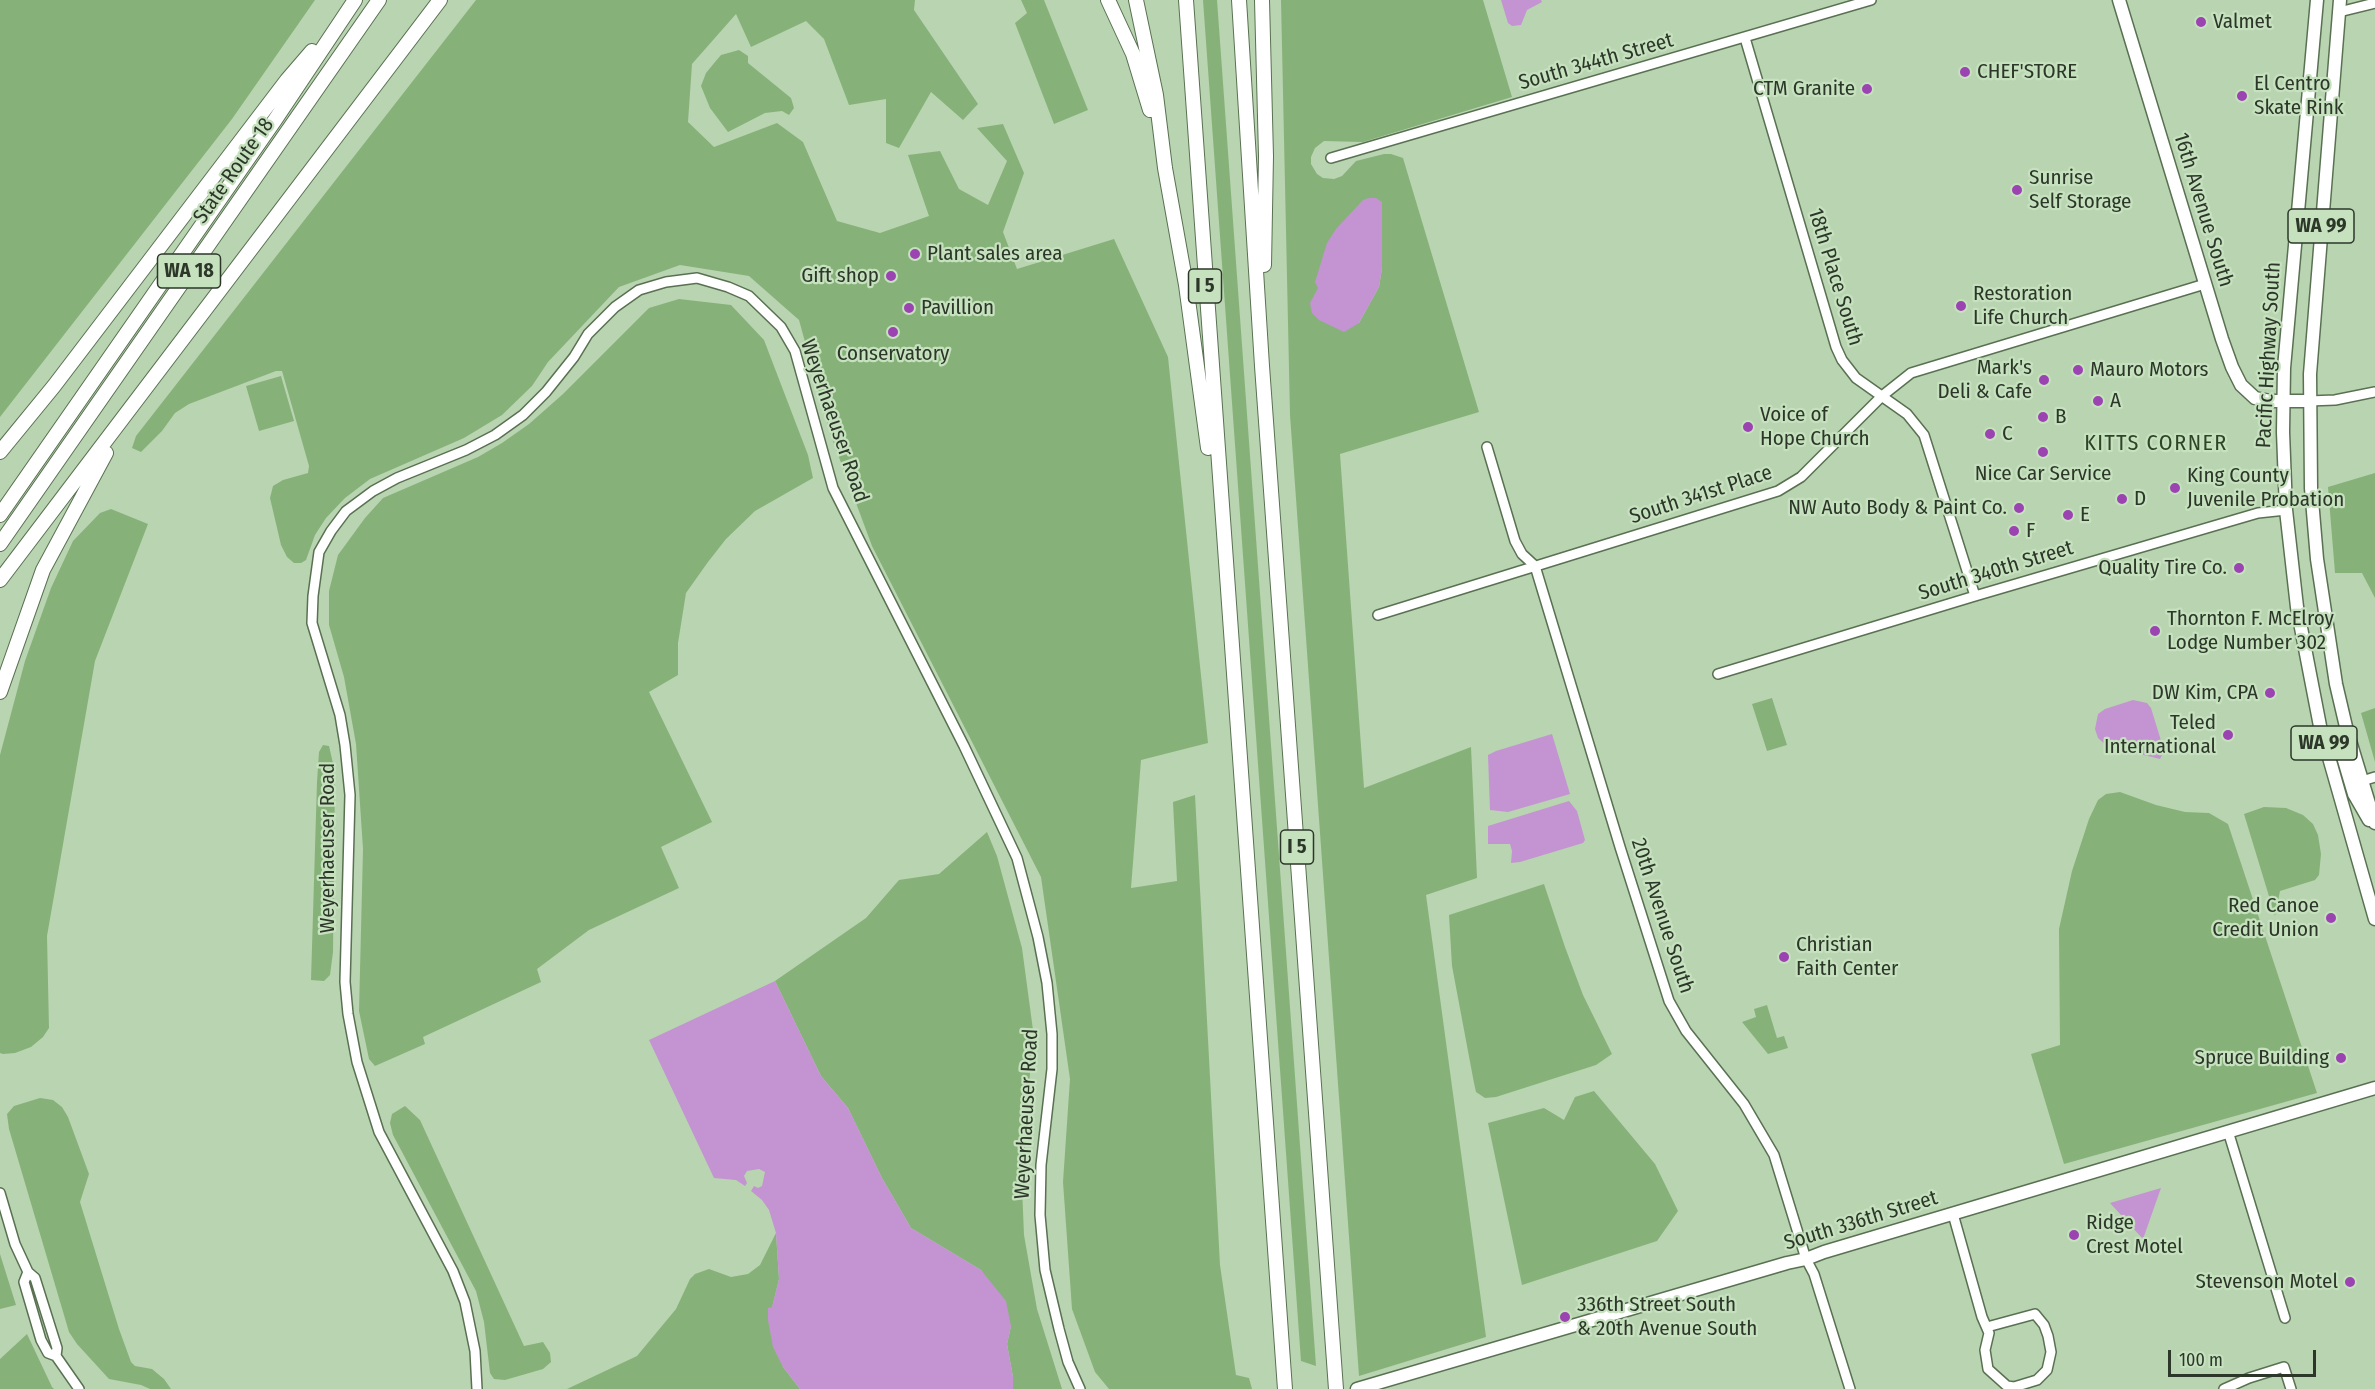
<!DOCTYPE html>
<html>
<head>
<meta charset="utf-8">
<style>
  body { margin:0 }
  #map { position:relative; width:2375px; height:1389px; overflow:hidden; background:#b9d4b1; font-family:"Fira Sans Condensed",sans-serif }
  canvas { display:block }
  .scale { position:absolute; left:2168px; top:1350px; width:148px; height:27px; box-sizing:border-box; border:3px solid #2c3729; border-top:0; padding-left:8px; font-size:18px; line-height:21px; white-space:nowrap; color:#2c3729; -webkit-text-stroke:4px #c6e1be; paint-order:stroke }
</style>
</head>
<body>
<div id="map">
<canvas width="2375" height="1389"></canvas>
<div class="scale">100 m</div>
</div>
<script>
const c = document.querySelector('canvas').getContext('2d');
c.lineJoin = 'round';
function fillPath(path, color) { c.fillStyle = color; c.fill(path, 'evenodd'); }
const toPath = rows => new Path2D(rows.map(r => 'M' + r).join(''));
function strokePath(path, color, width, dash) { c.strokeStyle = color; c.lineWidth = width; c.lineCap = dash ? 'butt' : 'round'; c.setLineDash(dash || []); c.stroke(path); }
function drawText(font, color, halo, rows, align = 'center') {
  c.font = font + ' "Fira Sans Condensed",sans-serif'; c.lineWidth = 4.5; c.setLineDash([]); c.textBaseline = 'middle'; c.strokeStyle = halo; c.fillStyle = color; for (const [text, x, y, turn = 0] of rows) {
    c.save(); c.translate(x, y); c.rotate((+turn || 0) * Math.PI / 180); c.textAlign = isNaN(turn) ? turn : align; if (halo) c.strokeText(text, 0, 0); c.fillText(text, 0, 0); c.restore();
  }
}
fillPath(toPath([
  [0,0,315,0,232,119,0,417],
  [476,0,915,0,914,10,978,104,963,120,931,92,899,148,886,143,886,99,849,105,824,39,806,21,751,47,736,14,692,64,688,122,714,147,777,123,803,142,837,221,880,233,929,216,908,155,940,151,959,189,988,205,1007,161,977,128,1003,124,1024,173,1003,232,1017,269,1114,239,1168,357,1208,743,1141,760,1131,888,1177,881,1173,802,1195,795,1220,1265,1236,1375,1249,1378,1252,1389,1109,1389,1095,1372,1072,1309,1063,1182,1070,1079,1041,877,872,546,830,433,799,320,749,276,680,265,619,287,548,362,532,386,502,415,464,438,370,479,345,498,326,518,315,535,306,560,301,563,294,563,287,557,281,545,270,498,273,486,283,480,308,473,309,466,282,371,276,371,189,404,175,413,162,431,141,452,132,448,136,436],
  [1021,0,1044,0,1088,110,1054,124,1015,23,1027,13],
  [1203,0,1217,0,1316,1366,1301,1361],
  [1281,0,1483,0,1512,97,1363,142,1324,141,1315,148,1311,157,1311,164,1317,174,1323,178,1334,179,1342,176,1356,161,1384,154,1391,154,1403,158,1479,412,1340,454,1364,788,1471,747,1477,878,1426,895,1486,1337,1359,1376,1290,415],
  [1382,202,1382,268,1379,287,1359,323,1318,287],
  [739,50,748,56,748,63,791,98,794,108,789,115,782,111,765,113,728,132,710,108,701,86,706,73,715,62,721,55],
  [679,299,731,305,764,340,808,455,813,478,755,511,726,539,708,562,686,593,678,643,678,675,649,692,712,822,661,847,679,888,589,930,537,969,541,982,423,1037,425,1044,375,1066,369,1059,359,1011,363,849,356,744,344,677,329,625,329,591,338,555,365,518,383,498,478,457,502,443,529,424,563,394,649,308],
  [281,376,294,421,259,431,246,386],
  [2375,473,2375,598,2362,573,2335,573,2328,487],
  [111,509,148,524,95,661,47,936,49,1028,43,1037,31,1047,15,1053,3,1054,0,1053,0,755,25,661,51,588,73,541,100,513],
  [1772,698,1787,745,1767,751,1752,704],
  [2375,708,2375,762,2361,713],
  [323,745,329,746,335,772,333,952,330,975,324,981,311,980,317,782,319,752],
  [2120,792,2156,805,2185,812,2209,813,2228,824,2317,1093,2064,1164,2031,1054,2060,1045,2059,929,2072,871,2089,819,2098,800,2106,794],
  [2264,807,2286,808,2303,815,2313,824,2318,835,2321,854,2319,875,2315,880,2280,891,2275,916,2244,814],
  [987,832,997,856,1022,948,1033,1030,1022,1187,1024,1235,1037,1309,1062,1389,1013,1389,1013,1377,1007,1344,1011,1326,981,1270,911,1228,882,1178,848,1108,821,1076,775,981,866,918,899,880,939,874],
  [1544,884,1565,947,1583,995,1612,1054,1596,1065,1496,1097,1485,1098,1476,1092,1474,1083,1452,966,1449,915],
  [1767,1005,1777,1038,1784,1036,1788,1048,1768,1054,1742,1022,1756,1017,1754,1009],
  [1594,1091,1655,1164,1678,1211,1657,1241,1522,1285,1488,1123,1544,1108,1564,1120,1575,1097],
  [40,1098,53,1100,62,1107,68,1117,89,1174,80,1202,119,1329,131,1362,135,1366,152,1369,164,1379,171,1389,150,1389,141,1385,109,1379,77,1344,69,1332,9,1129,7,1114,14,1106],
  [405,1106,420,1120,524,1346,543,1342,550,1353,551,1362,543,1369,505,1380,494,1379,490,1373,484,1322,476,1291,393,1135,390,1123,392,1114],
  [776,1233,779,1279,772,1308,783,1367,800,1389,567,1389,637,1356,676,1309,690,1279,695,1274,709,1269,731,1277,748,1274,760,1265],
  [0,1254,16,1305,0,1309],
  [27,1334,52,1387,54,1389,0,1389,0,1359]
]), '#86b279');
fillPath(toPath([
  [1501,0,1541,0,1542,2,1527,10,1521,25,1512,26,1508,23],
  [1369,198,1376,198,1382,202,1382,268,1379,287,1359,323,1344,332,1319,320,1312,313,1310,303,1318,288,1315,282,1327,243,1336,229,1363,200],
  [2133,700,2147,703,2151,708,2162,744,2163,753,2160,759,2107,746,2098,738,2095,729,2098,714,2105,709],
  [1552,734,1570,794,1508,812,1490,810,1488,755,1496,751],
  [1569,801,1577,811,1585,840,1583,843,1520,862,1511,863,1512,851,1510,844,1488,844,1488,826],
  [775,981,821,1076,848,1108,882,1178,911,1228,981,1270,1006,1301,1011,1326,1007,1344,1013,1377,1013,1389,800,1389,783,1367,773,1347,768,1320,768,1308,772,1307,779,1279,776,1233,769,1210,762,1200,751,1191,754,1186,758,1188,762,1186,765,1172,759,1169,747,1171,744,1176,747,1183,745,1186,736,1180,714,1178,649,1040],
  [2161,1188,2143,1239,2110,1203]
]), '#c493d2');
const minor = toPath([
  [2339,12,2375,3],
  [1745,38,1836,347,1842,360,1856,378,1907,414,1924,435,1975,596],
  [1331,158,1871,0],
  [2309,401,2335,400,2375,392],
  [1487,447,1515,541,1522,554,1535,566,1620,847,1669,1001,1686,1031,1744,1104,1774,1155,1806,1259,1814,1274,1850,1389],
  [1378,615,1778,491,1801,477,1882,396,1911,373,2205,284],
  [1718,674,1975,596,2258,513,2286,510],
  [2362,781,2375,777],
  [2228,1131,2285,1318],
  [0,1193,15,1244,28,1272,35,1278,57,1348,56,1356,79,1389],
  [1953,1214,1982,1317,1989,1333,1985,1350,1988,1369,2007,1386,2014,1387,2037,1380,2047,1370,2051,1352,2048,1336,2044,1325,2035,1314,1987,1327],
  [28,1272,24,1282,41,1340,48,1353,56,1356],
  [477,1389,475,1351,465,1302,453,1271,379,1132,357,1062,348,1014,345,982,350,795,345,745,340,715,312,623,313,596,319,552,331,531,346,511,373,491,397,478,466,450,495,435,523,415,546,392,574,357,588,334,615,307,639,290,666,282,697,278,728,287,749,296,781,327,795,351,833,488,964,746,1017,858,1038,937,1047,983,1052,1034,1052,1069,1041,1165,1040,1215,1045,1270,1059,1329,1068,1362,1080,1389],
  [2224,1389,2249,1378,2284,1367,2291,1389]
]);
const major = toPath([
  [2119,0,2222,339,2232,367,2241,385,2255,398,2270,401,2309,401],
  [2317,0,2284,368,2283,432,2286,510,2297,607,2320,726,2375,919],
  [2340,0,2310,374,2311,488,2317,559,2336,684,2347,731,2375,823],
  [2325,749,2337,745,2341,750,2354,794,2369,820],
  [1357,1389,1787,1263,1806,1259,1824,1252,2375,1088]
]);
const highway = toPath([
  [1108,0,1133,54,1150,110],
  [1136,0,1156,95,1165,168,1186,285,1208,448],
  [1186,0,1285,1389],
  [1239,0,1262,366,1336,1389],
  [1262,0,1266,156,1264,265],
  [0,452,54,386,287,80,312,51],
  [0,515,275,120,355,0],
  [0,544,379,0],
  [0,580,440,0],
  [0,692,43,570,106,453]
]);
strokePath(minor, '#597152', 12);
strokePath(major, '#597152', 15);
strokePath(highway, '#597152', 16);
strokePath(minor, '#fff', 9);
strokePath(major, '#fff', 12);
strokePath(highway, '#fff', 14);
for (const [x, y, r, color] of [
  [2201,22,6,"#9b44b1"],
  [1965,72,6,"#9b44b1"],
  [1867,89,6,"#9b44b1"],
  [2242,96,6,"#9b44b1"],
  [2017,190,6,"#9b44b1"],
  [915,254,6,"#9b44b1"],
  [891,276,6,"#9b44b1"],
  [1961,306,6,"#9b44b1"],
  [909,308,6,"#9b44b1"],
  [893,332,6,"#9b44b1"],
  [2078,370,6,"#9b44b1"],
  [2044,380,6,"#9b44b1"],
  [2098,401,6,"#9b44b1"],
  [2043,417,6,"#9b44b1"],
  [1748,427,6,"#9b44b1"],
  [1990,434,6,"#9b44b1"],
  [2043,452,6,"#9b44b1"],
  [2175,488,6,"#9b44b1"],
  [2122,499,6,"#9b44b1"],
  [2019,508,6,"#9b44b1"],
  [2068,515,6,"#9b44b1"],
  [2014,531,6,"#9b44b1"],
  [2239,568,6,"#9b44b1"],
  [2155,631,6,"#9b44b1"],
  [2270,693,6,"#9b44b1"],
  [2228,735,6,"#9b44b1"],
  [2331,918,6,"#9b44b1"],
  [1784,957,6,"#9b44b1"],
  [2341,1058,6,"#9b44b1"],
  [2074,1235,6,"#9b44b1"],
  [2350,1282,6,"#9b44b1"],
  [1565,1317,6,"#9b44b1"]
]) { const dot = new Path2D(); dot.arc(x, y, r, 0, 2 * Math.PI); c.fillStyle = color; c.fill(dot); strokePath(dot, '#c6e1be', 2); }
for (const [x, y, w] of [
  [2321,226,66],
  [189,271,63],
  [1205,286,33],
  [2324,743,66],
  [1297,847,33]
]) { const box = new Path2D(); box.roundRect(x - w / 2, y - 17, w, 34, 4.5); c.fillStyle = '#c6e1be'; c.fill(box); strokePath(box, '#2c3729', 1.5); }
drawText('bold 20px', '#2c3729', null, [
  ["WA 99",2321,226],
  ["WA 18",189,271],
  ["I 5",1205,286],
  ["WA 99",2324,743],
  ["I 5",1297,847]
]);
drawText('21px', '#2c3729', '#c6e1be', [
  ["Valmet",2213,22],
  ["CHEF'STORE",1977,72],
  ["El Centro",2254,84],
  ["Skate Rink",2254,108],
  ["CTM Granite",1855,89,"right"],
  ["Sunrise",2029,178],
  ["Self Storage",2029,202],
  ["Plant sales area",927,254],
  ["Gift shop",879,276,"right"],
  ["Restoration",1973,294],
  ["Life Church",1973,318],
  ["Pavillion",921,308],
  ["Conservatory",893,354,"center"],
  ["Mark's",2032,368,"right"],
  ["Deli & Cafe",2032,392,"right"],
  ["Mauro Motors",2090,370],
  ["A",2110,401],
  ["Voice of",1760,415],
  ["Hope Church",1760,439],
  ["B",2055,417],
  ["C",2002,434],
  ["Nice Car Service",2043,474,"center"],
  ["King County",2187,476],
  ["Juvenile Probation",2187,500],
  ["D",2134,499],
  ["NW Auto Body & Paint Co.",2007,508,"right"],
  ["E",2080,515],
  ["F",2026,531],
  ["Quality Tire Co.",2227,568,"right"],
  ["Thornton F. McElroy",2167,619],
  ["Lodge Number 302",2167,643],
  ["DW Kim, CPA",2258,693,"right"],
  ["Teled",2216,723,"right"],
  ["International",2216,747,"right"],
  ["Red Canoe",2319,906,"right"],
  ["Credit Union",2319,930,"right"],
  ["Christian",1796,945],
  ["Faith Center",1796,969],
  ["Spruce Building",2329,1058,"right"],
  ["Ridge",2086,1223],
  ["Crest Motel",2086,1247],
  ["Stevenson Motel",2338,1282,"right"],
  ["336th Street South",1577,1305],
  ["& 20th Avenue South",1577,1329]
], 'left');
drawText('21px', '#2c3729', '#c6e1be', [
  ["South 344th Street",1596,62,-16],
  ["State Route 18",234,171,-55],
  ["16th Avenue South",2203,210,73],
  ["18th Place South",1835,277,73],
  ["Pacific Highway South",2269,355,-87],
  ["Weyerhaeuser Road",834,421,71],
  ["South 341st Place",1701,495,-18],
  ["South 340th Street",1996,571,-17],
  ["Weyerhaeuser Road",328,848,-90],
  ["20th Avenue South",1662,916,72],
  ["Weyerhaeuser Road",1027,1114,-87],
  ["South 336th Street",1861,1221,-17]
]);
c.letterSpacing = '1.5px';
drawText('22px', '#2f4528', '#c6e1be', [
  ["KITTS CORNER",2156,444]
]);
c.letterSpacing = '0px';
</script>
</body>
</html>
